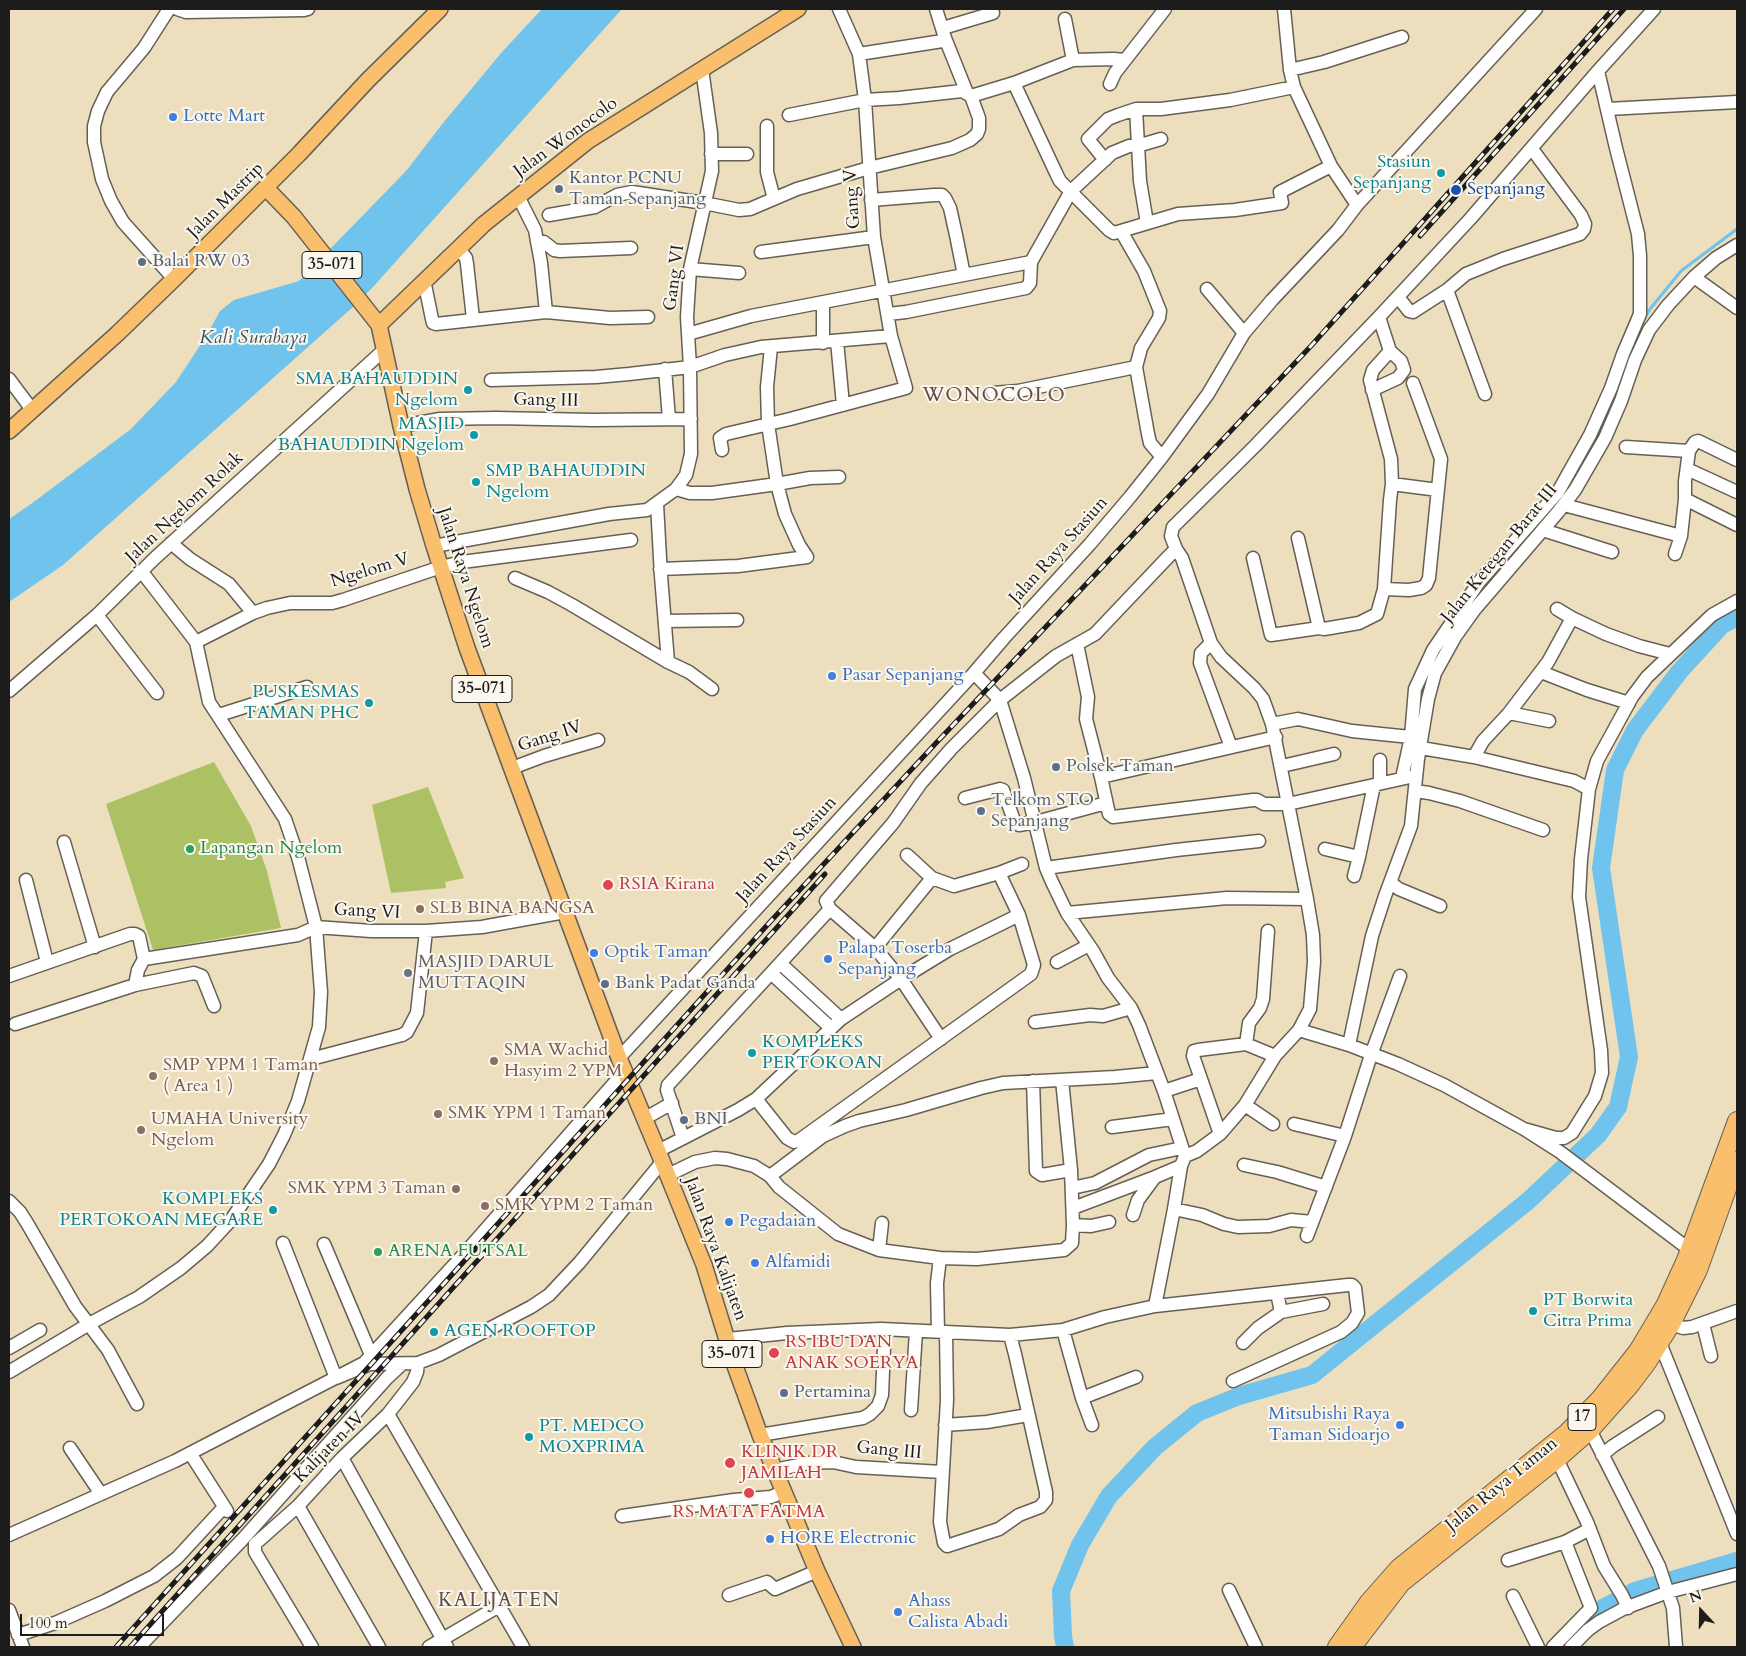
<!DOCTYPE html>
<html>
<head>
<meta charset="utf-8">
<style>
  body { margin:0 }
  #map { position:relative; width:1746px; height:1656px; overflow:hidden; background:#eddfbe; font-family:Cardo,serif }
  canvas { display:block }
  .frame { position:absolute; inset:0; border:10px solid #1c1c1c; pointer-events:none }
  .north { position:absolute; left:1676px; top:1586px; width:50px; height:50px; -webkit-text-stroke:4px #fbf7ec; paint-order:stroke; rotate:339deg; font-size:14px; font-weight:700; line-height:20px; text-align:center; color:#1c1c1c }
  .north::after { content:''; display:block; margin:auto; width:18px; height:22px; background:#1c1c1c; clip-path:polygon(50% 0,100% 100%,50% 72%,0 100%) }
  .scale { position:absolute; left:20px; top:1614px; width:144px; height:22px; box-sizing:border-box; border:2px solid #1c1c1c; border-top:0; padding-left:6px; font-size:15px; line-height:18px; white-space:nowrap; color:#1c1c1c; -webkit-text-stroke:4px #fbf7ec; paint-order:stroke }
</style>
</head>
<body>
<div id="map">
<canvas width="1746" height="1656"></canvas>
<div class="frame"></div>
<div class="north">N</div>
<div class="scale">100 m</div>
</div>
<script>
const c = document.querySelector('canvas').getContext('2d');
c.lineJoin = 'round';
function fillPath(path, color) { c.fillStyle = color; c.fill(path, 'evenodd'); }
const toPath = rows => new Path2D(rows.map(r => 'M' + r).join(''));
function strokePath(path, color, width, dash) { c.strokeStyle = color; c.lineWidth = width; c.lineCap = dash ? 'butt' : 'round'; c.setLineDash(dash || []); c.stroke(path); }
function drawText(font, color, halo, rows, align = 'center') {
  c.font = font + ' Cardo,serif'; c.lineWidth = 4; c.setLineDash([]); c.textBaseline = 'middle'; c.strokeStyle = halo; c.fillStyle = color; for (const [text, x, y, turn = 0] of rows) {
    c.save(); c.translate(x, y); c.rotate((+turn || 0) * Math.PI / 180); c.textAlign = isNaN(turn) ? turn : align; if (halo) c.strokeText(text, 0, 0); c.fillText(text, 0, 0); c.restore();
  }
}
fillPath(toPath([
  [214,762,251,826,267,871,281,928,153,950,106,804],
  [428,787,464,878,445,882,446,888,391,893,372,805]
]), '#acc064');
fillPath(toPath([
  [542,9,622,9,373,287,354,306,63,565,9,602,9,519,31,504,131,429,176,382,207,335,220,311,234,300,299,281,407,170,443,123,502,52]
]), '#70c3ec');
strokePath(toPath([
  [1644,319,1650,309,1681,271,1737,229],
  [1420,696,1425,683]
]), '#70c3ec', 3);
strokePath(toPath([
  [1576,1631,1585,1621,1603,1608,1635,1591,1737,1561],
  [1065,1647,1063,1636,1061,1591,1080,1545,1109,1496,1155,1447,1197,1413,1239,1396,1312,1375,1528,1201,1598,1135,1618,1107,1629,1057,1601,868,1615,770,1635,730,1679,672,1722,625,1737,617]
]), '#70c3ec', 18);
const minor = toPath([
  [169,9,144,48,107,92,98,111,94,126,94,142,102,179,111,201,123,222,174,279],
  [177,9,186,12,304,10,308,9],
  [936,9,945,38,967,93],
  [1284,9,1290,70,1294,87,1331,166,1357,205],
  [1065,19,1073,60],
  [943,28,993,13],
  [859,54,936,42,942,41,945,38],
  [1290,70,1324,62,1402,37],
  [1110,84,1115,73,1165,9],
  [1136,109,1140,181,1147,223],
  [1608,109,1737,102],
  [789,115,865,100,899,98,962,91,971,96,1014,83,1073,60,1114,59,1124,60],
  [767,126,767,172,774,199],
  [711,154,747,154],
  [1105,160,1088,139,1108,119,1118,115,1136,109,1161,109,1230,100,1294,87],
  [518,196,535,230,541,263,546,312],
  [871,200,934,195,942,195,945,198,950,208,956,235,964,275],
  [549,215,595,207,617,195,632,192,704,203,739,210,750,209,797,189,869,168,952,148,970,140,977,134,979,129,979,118,971,96],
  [1121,231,1178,214,1235,210,1282,203,1280,192,1331,166],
  [537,242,544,242,554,250,560,251,631,248],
  [458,248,466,258,467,264,473,319],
  [761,252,874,237],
  [690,269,739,273],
  [1694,277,1737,308],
  [424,280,432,319,433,323,436,324,546,312,610,318,648,317],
  [1207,289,1244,333],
  [1447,290,1485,394],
  [1398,297,1409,311,1413,312,1447,290,1466,274,1503,259,1580,234,1584,229,1585,224,1581,215,1532,149],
  [823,303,823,343],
  [888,314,906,312,1026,288,1030,283,1031,262,1071,191,1112,153,1129,146,1144,144,1161,139],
  [688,334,751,316,1031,262],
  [837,341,843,405],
  [771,347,767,387,768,424,777,484,810,478,839,477],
  [1136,367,1148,434,1150,443,1162,457],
  [665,369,669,419],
  [9,379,33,411],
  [491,380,596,377,629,374,690,367,725,355,761,347,891,336],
  [1372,390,1398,378,1404,370,1401,361,1390,351],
  [993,393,1018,391,1136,367,1141,348,1159,318,1160,311,1144,271,1121,231,1114,233,1109,230,1060,181,1056,173,1014,83],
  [401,426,440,419,496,418,593,420,691,419],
  [1626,447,1689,451],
  [722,450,720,438,726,434,790,419,906,388,891,336,874,237,865,100,859,54,839,9],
  [1687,469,1737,492],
  [1392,484,1438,490],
  [1685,499,1685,481,1689,451,1695,442,1698,441,1737,460],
  [657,504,661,576,668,662],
  [1564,505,1681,536,1685,499,1737,525],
  [1543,530,1612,552],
  [1298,538,1319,628,1324,629,1359,623,1377,614,1384,589,1390,500,1392,484,1391,459,1370,380,1373,370,1390,351,1379,317],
  [171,543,190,559,229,584,253,613],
  [434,546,609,514,647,510,676,489,686,475,691,454,690,367,687,317,690,269,712,171,711,133,702,69],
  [1176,549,1171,536,1173,527,1255,446,1379,317,1471,218,1598,71,1654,9],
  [1675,554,1681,536],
  [1253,558,1271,635,1319,628],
  [660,569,738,566,807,557,799,545,785,514,777,484,712,493,690,493,676,489],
  [515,578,548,592,572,605,668,662,689,672,712,689],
  [1384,589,1409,590,1421,588,1426,585,1429,578,1441,459,1413,383],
  [97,615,157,693],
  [1572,618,1606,634,1639,646,1670,654],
  [665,621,737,620],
  [196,642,253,613,267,608,290,603,332,603,343,600,441,567,462,562,631,540],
  [1211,643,1201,653,1200,663,1231,747],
  [1077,644,1088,697,1086,719,1101,777],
  [1541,672,1587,690,1629,703],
  [974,673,1000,700,1024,778,1046,868,1052,882,1067,913,1093,951,1108,978,1131,1008,1139,1025,1164,1091,1185,1156],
  [9,691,97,615,155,558,385,349],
  [1509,713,1549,721],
  [219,715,307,687],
  [1272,724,1298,719,1352,731,1420,738],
  [1276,737,1101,777,1109,814,1113,817,1253,800,1257,800,1264,804,1288,804,1410,777],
  [1421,748,1474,757,1483,741,1509,713,1548,662,1572,618,1557,609],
  [1474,757,1574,781,1589,789,1581,859,1579,897,1601,1050,1602,1073,1595,1096,1572,1133,1564,1138,1556,1138,1524,1129],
  [1282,766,1334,754],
  [512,768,544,756,598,740],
  [1402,778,1411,737,1415,689,1433,650,1479,582,1558,492,1590,435,1611,388,1623,354,1640,314,1640,256,1638,234,1616,148,1598,71],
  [1380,783,1380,760],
  [1589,789,1597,761,1632,697,1647,677,1712,615,1737,601],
  [1415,791,1429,793,1460,801,1543,830],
  [965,798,1000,789,1003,790,1015,823,1019,825,1036,822,1106,803],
  [64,842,95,947],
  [1325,849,1359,857,1374,785],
  [907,855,932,878,954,886,999,873,1022,864],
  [1046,868,1176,850,1259,841],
  [1354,876,1359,857],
  [26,880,47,962],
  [1391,883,1399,889,1440,906],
  [1067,913,1227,898,1307,899],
  [875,948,932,878],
  [1057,962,1089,945],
  [781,964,841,1019],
  [772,974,831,1028],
  [9,976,130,934,135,934,139,936,144,959,298,935,316,927,371,931,426,931,482,927,565,912],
  [135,985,138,970,144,959],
  [1035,1022,1090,1015,1103,1016,1131,1008],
  [15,1024,135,985,194,973,202,976,214,1006],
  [1299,1030,1349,1045,1398,1064,1444,1085,1524,1129,1560,1152,1690,1250],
  [941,1039,901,979,875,948,830,909,826,901,893,823,921,783,952,748,1000,700,1056,656,1095,634,1169,556,1176,549,1182,558,1211,643,1221,657,1254,688,1263,699,1272,724,1307,899,1313,935,1314,962,1310,1009,1299,1030,1275,1056,1245,1105,1220,1134,1197,1151,1185,1156,1181,1166,1174,1209,1155,1306],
  [1246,1044,1249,1023,1260,1008,1263,999,1268,931],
  [1349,1045,1372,936,1385,896,1411,826,1418,759,1428,699,1435,673,1455,637,1475,609,1558,512,1575,490,1605,438,1621,401,1635,360,1649,330,1668,305,1694,277,1716,258,1737,245],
  [619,1058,974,673,1004,638,1090,544,1130,497,1162,457,1208,394,1244,333,1272,300,1338,230,1357,205,1536,9],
  [311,1059,402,1035,407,1032,417,1013,426,931],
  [1033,1081,1036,1171,1042,1175,1071,1170],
  [1164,1091,1201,1079],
  [756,1099,787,1138,794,1142,798,1141,1031,974,1034,965,1019,915,999,873],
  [1245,1105,1273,1124],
  [644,1119,672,1103],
  [1294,1124,1345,1136],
  [1112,1127,1173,1119],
  [1220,1134,1193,1056,1194,1051,1198,1050,1246,1044,1275,1056],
  [683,1138,667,1090,668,1085,830,909],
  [658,1151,738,1110,756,1099,841,1019,901,979,950,949,1019,915],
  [1244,1165,1277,1172,1326,1187],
  [668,1175,695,1162,715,1158,727,1159,754,1166,770,1176,779,1187,838,1234,879,1250,940,1258,977,1259,1064,1250,1072,1243,1073,1225,1071,1170,1062,1080],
  [770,1176,823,1136,845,1126,859,1121,906,1110,981,1088,1003,1083,1115,1077,1157,1073],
  [1072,1188,1095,1183,1149,1155,1182,1148],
  [9,1201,20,1212,27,1223,75,1306,108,1350,137,1404],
  [1073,1208,1155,1177],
  [1174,1209,1202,1215,1224,1224,1238,1227,1269,1226,1291,1220,1312,1222],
  [1133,1215,1138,1200,1155,1177,1181,1166],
  [1073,1225,1091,1226,1109,1222],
  [1307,1236,1345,1136,1371,1055,1400,976],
  [283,1243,336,1378,370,1364,418,1363,439,1355,531,1307,549,1295,580,1262,662,1162],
  [324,1244,371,1355],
  [879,1250,882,1223],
  [1281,1312,1323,1304],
  [1671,1324,1683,1328,1692,1327,1737,1311],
  [1703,1324,1711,1356],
  [1063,1330,1082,1398,1092,1425],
  [938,1332,937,1283,940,1258],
  [946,1333,947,1400,940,1522,944,1543,947,1546,999,1529,1019,1515,1040,1507,1046,1500,1046,1492,1015,1354,1010,1335],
  [728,1339,787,1333,881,1329,1010,1335,1063,1330,1105,1317,1155,1306,1348,1285,1352,1285,1355,1288,1358,1313,1352,1323,1341,1332,1233,1381],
  [1243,1343,1258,1328,1281,1312,1277,1293],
  [1660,1343,1737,1534],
  [9,1348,40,1330],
  [9,1372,89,1324,139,1297,181,1268,207,1246,231,1220,269,1164,284,1135,298,1101,319,1027,321,992,316,927,298,857,285,819,209,702,196,642,142,572],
  [1082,1398,1136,1377],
  [911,1410,916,1331],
  [388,1414,523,1647],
  [945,1425,987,1422,1028,1415],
  [1590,1430,1659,1566,1673,1608,1676,1647],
  [760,1435,863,1418,870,1414,878,1406,882,1395,884,1347],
  [70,1448,101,1494],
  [190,1453,227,1511],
  [1602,1455,1613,1446,1658,1417],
  [342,1458,447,1647],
  [1557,1459,1587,1522,1604,1566,1622,1595,1628,1608],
  [774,1470,809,1463,833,1462,856,1467,942,1472],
  [298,1506,379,1647],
  [622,1516,734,1500,771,1497,783,1492],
  [9,1535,175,1461,364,1363,464,1254,624,1072],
  [1508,1560,1565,1542,1590,1529],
  [1229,1590,1256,1647],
  [729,1595,767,1582,775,1589,817,1571],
  [1513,1596,1538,1647],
  [9,1610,23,1647],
  [18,1635,55,1623,105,1601,154,1576,177,1558,224,1507],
  [139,1647,242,1540,387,1378,402,1364],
  [312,1647,255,1552,255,1544,298,1506,342,1458,388,1414,413,1382,417,1372,418,1363],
  [429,1647,499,1606],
  [1553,1647,1591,1608,1565,1542],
  [1571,1647,1588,1630,1599,1622,1625,1608,1668,1592,1737,1574]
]);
const major = toPath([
  [266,188,294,217,379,325,401,426,417,489,434,546,467,648,619,1058,658,1151,704,1265,735,1366,760,1435,817,1571,853,1647],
  [379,325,484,224,588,141,798,9],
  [9,431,117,334,174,279,299,154,368,80,440,9]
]);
const highway = toPath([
  [1337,1647,1369,1602,1399,1568,1567,1433,1600,1399,1638,1351,1666,1304,1686,1260,1737,1121],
  [1352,1647,1401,1583,1557,1459,1590,1430,1630,1385,1648,1361,1671,1324,1698,1270,1737,1161]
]);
strokePath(minor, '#656055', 15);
strokePath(major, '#656055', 18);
strokePath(highway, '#656055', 20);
strokePath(minor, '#fff', 12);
strokePath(major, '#f9bf6d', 15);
strokePath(highway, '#f9bf6d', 18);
const rail = toPath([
  [1420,236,1624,9],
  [116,1647,770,922,937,742,1311,346,1613,9],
  [130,1647,825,874]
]);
strokePath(rail, '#1c1c1c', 5);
strokePath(rail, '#fbf7ec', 3, [9]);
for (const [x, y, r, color] of [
  [173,117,5,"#3f7fe0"],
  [1441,173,5,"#0f9aa8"],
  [559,189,5,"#5c6f8a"],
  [1456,190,6,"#1a4fb4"],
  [142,262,5,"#5c6f8a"],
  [468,390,5,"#0f9aa8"],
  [474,435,5,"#0f9aa8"],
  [476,482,5,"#0f9aa8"],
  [832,676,5,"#3f7fe0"],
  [369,703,5,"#0f9aa8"],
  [1056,767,5,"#5c6f8a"],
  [981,811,5,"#5c6f8a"],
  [190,849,5,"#2e9e5b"],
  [608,885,6,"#e0444e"],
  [420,909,5,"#8d6e63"],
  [594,953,5,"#3f7fe0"],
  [828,959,5,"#3f7fe0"],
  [408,973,5,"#6b7280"],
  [605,984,5,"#5c6f8a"],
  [752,1053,5,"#0f9aa8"],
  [494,1061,5,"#8d6e63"],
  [153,1076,5,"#8d6e63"],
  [438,1114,5,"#8d6e63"],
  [684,1120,5,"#5c6f8a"],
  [141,1130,5,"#8d6e63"],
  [456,1189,5,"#8d6e63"],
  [485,1206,5,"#8d6e63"],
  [273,1210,5,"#0f9aa8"],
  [729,1222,5,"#3f7fe0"],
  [378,1252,5,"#2e9e5b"],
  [755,1263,5,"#3f7fe0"],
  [1533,1311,5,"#0f9aa8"],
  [434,1332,5,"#0f9aa8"],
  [774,1353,6,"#e0444e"],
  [784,1393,5,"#5c6f8a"],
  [1400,1425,5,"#3f7fe0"],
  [529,1437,5,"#0f9aa8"],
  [730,1463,6,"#e0444e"],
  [749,1493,6,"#e0444e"],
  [770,1539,5,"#3f7fe0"],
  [898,1612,5,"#3f7fe0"]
]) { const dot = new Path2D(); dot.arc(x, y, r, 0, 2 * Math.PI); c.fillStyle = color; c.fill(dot); strokePath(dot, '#fbf7ec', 2); }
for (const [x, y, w] of [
  [332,265,60],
  [482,689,60],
  [732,1354,60],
  [1582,1417,28]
]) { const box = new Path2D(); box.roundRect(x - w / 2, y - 13.5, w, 27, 4); c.fillStyle = '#fbf7ec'; c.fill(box); strokePath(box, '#1c1c1c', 1); }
drawText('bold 16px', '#1c1c1c', null, [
  ["35-071",332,265],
  ["35-071",482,689],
  ["35-071",732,1354],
  ["17",1582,1417]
]);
drawText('18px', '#366cbe', '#fbf7ec', [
  ["Lotte Mart",183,117],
  ["Pasar Sepanjang",842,676],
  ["Palapa Toserba",838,949],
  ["Sepanjang",838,970],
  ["Optik Taman",604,953],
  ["Pegadaian",739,1222],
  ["Alfamidi",765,1263],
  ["Mitsubishi Raya",1390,1415,"right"],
  ["Taman Sidoarjo",1390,1436,"right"],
  ["HORE Electronic",780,1539],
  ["Ahass",908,1602],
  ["Calista Abadi",908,1623]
], 'left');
drawText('18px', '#1c1c1c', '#fbf7ec', [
  ["Jalan Wonocolo",566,138,-36],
  ["Gang V",853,199,-94],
  ["Jalan Mastrip",226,201,-45],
  ["Gang VI",675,278,-83],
  ["Gang III",546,401,1],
  ["Jalan Ngelom Rolak",185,508,-43],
  ["Jalan Raya Stasiun",1059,551,-48],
  ["Jalan Ketegan Barat III",1500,554,-51],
  ["Ngelom V",370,571,-17],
  ["Jalan Raya Ngelom",465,578,72],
  ["Gang IV",550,737,-18],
  ["Jalan Raya Stasiun",787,850,-47],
  ["Gang VI",367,912,3],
  ["Jalan Raya Kalijaten",715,1249,70],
  ["Kalijaten IV",330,1448,-45],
  ["Gang III",889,1451,5],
  ["Jalan Raya Taman",1502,1485,-39]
]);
drawText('18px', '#0d838f', '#fbf7ec', [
  ["Stasiun",1431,163],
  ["Sepanjang",1431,184],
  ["SMA BAHAUDDIN",458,380],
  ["Ngelom",458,401],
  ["MASJID",464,425],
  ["BAHAUDDIN Ngelom",464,446],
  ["SMP BAHAUDDIN",486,472,"left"],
  ["Ngelom",486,493,"left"],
  ["PUSKESMAS",359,693],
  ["TAMAN PHC",359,714],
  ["KOMPLEKS",762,1043,"left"],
  ["PERTOKOAN",762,1064,"left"],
  ["KOMPLEKS",263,1200],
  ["PERTOKOAN MEGARE",263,1221],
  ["PT Borwita",1543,1301,"left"],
  ["Citra Prima",1543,1322,"left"],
  ["AGEN ROOFTOP",444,1332,"left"],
  ["PT. MEDCO",539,1427,"left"],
  ["MOXPRIMA",539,1448,"left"]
], 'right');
drawText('18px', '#4e5e75', '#fbf7ec', [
  ["Kantor PCNU",569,179],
  ["Taman Sepanjang",569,200],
  ["Balai RW 03",152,262],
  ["Polsek Taman",1066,767],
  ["Telkom STO",991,801],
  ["Sepanjang",991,822],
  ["Bank Padat Ganda",615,984],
  ["BNI",694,1120],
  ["Pertamina",794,1393]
], 'left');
drawText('18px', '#164399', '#fbf7ec', [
  ["Sepanjang",1467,190]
], 'left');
drawText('18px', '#27864d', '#fbf7ec', [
  ["Lapangan Ngelom",200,849],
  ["ARENA FUTSAL",388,1252]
], 'left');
drawText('18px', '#be3a42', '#fbf7ec', [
  ["RSIA Kirana",619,885],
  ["RS IBU DAN",785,1343],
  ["ANAK SOERYA",785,1364],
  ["KLINIK DR",741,1453],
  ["JAMILAH",741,1474],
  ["RS MATA FATMA",749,1513,"center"]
], 'left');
drawText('18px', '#785e54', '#fbf7ec', [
  ["SLB BINA BANGSA",430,909],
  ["SMA Wachid",504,1051],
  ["Hasyim 2 YPM",504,1072],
  ["SMP YPM 1 Taman",163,1066],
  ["( Area 1 )",163,1087],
  ["SMK YPM 1 Taman",448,1114],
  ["UMAHA University",151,1120],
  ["Ngelom",151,1141],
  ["SMK YPM 3 Taman",446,1189,"right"],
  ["SMK YPM 2 Taman",495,1206]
], 'left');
drawText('18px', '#5b616d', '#fbf7ec', [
  ["MASJID DARUL",418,963],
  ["MUTTAQIN",418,984]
], 'left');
drawText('italic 19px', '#395665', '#fbf7ec', [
  ["Kali Surabaya",253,339]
]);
c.letterSpacing = '1px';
drawText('20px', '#5f4d4c', '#fbf7ec', [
  ["WONOCOLO",994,396],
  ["KALIJATEN",499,1601]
]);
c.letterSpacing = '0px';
</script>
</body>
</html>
